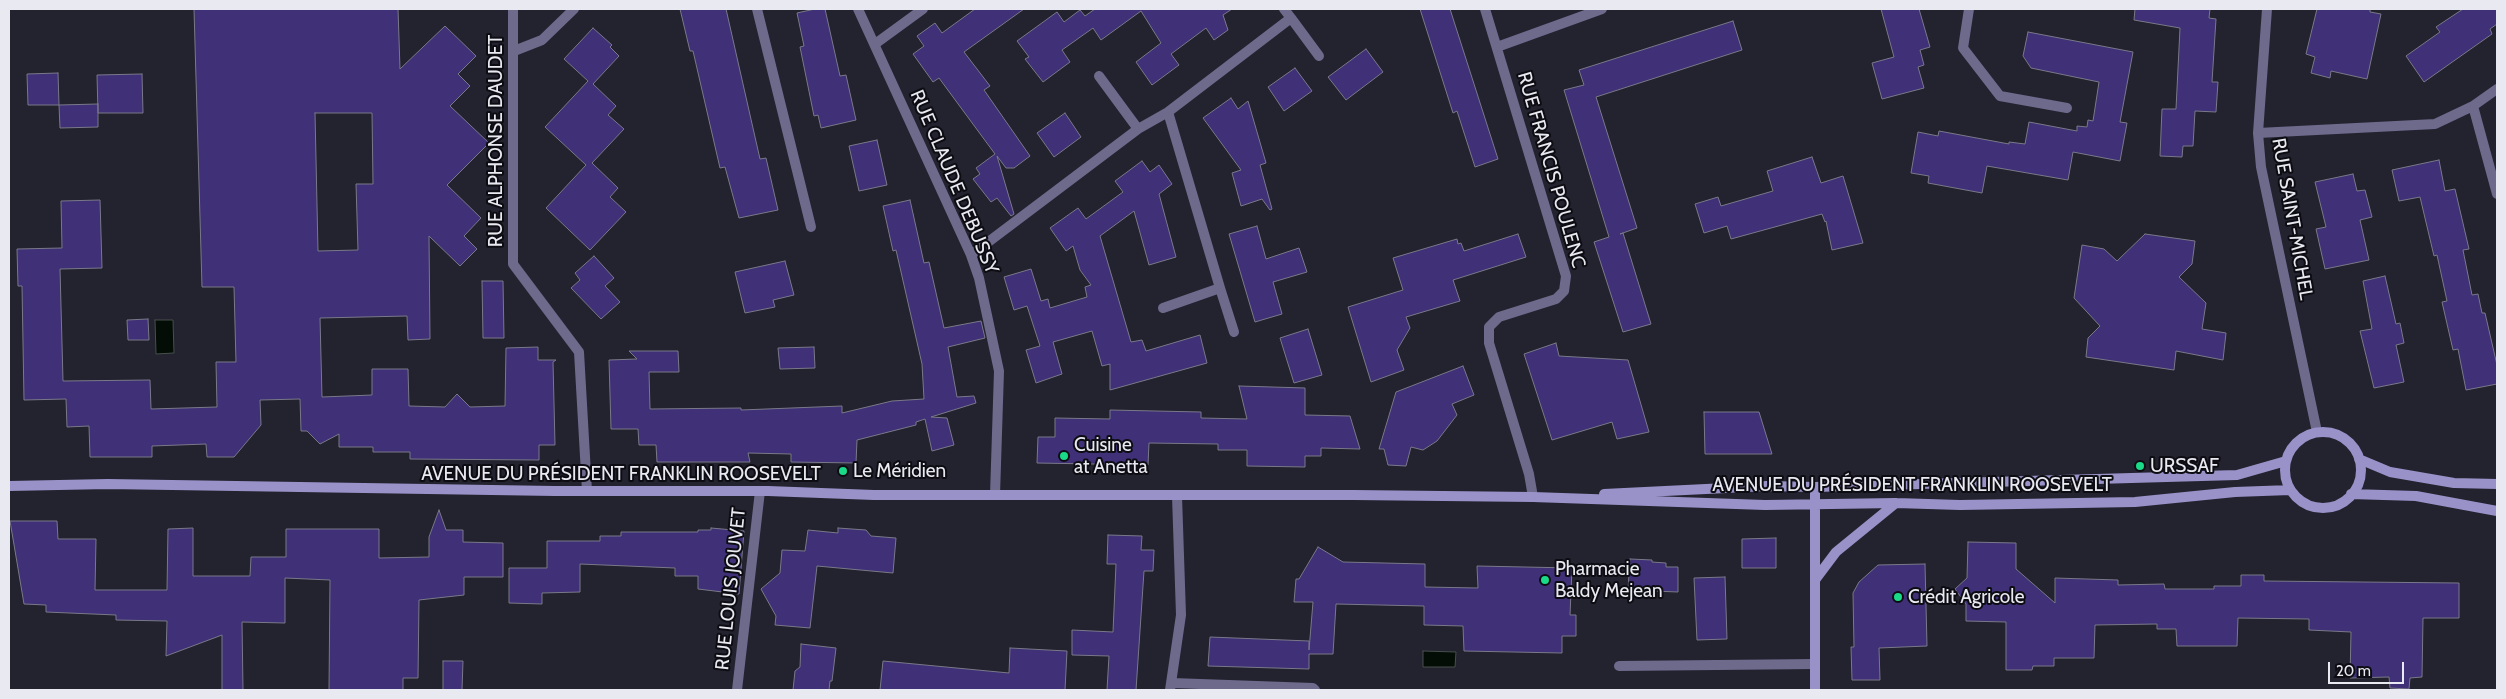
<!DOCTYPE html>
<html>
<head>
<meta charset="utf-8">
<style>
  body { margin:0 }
  #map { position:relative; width:2506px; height:699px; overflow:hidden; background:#23222f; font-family:Cabin,sans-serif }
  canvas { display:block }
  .frame { position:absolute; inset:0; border:10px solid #e9e9f2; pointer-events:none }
  .scale { position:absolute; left:2328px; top:662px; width:76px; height:22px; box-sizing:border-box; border:2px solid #e9e9f2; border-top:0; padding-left:6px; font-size:15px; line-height:18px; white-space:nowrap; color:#e9e9f2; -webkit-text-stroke:4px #0c0c12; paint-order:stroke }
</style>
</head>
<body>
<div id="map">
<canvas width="2506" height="699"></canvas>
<div class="frame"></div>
<div class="scale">20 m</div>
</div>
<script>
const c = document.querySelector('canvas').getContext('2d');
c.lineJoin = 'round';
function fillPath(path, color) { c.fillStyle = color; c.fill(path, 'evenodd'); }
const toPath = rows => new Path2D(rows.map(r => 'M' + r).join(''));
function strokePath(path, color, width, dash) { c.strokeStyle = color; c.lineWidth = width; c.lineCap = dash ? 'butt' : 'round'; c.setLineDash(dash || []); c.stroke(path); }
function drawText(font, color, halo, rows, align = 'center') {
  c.font = font + ' Cabin,sans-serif'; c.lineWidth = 4; c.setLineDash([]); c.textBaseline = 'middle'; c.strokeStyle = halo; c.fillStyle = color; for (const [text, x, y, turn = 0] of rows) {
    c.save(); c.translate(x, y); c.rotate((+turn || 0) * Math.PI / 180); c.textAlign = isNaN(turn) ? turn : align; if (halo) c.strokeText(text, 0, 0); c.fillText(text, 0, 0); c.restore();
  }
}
const water = toPath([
  [155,320,173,320,174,353,156,354,155,320],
  [1423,651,1456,652,1455,667,1423,667,1423,651]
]);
fillPath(water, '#030d06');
strokePath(water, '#484f4d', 1);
const building = toPath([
  [194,9,398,9,400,69,445,26,476,56,458,74,470,86,450,106,489,143,447,185,481,218,464,236,477,249,460,266,429,236,430,339,408,340,407,316,320,318,322,397,372,395,372,369,408,369,409,406,445,407,457,394,470,407,505,406,506,348,538,347,538,360,556,360,553,362,555,445,539,445,539,460,410,459,410,452,373,452,373,447,339,447,339,434,320,444,307,431,301,431,300,399,260,400,261,425,234,457,207,457,206,444,152,446,152,457,90,457,89,426,67,427,66,399,24,400,22,286,18,286,17,249,62,248,61,201,100,200,102,268,60,269,63,381,150,380,151,409,217,407,216,362,236,362,234,287,202,287,194,9],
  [315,113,372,113,373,184,356,184,358,250,318,251,315,113],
  [680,9,726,9,760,159,766,158,778,210,739,218,725,167,720,168,693,51,690,51,680,9],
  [815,9,825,9,840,76,846,75,856,120,821,128,818,115,814,116,800,47,804,46,797,13,815,9],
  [975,9,1024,9,964,52,990,86,984,90,1030,156,1014,168,1006,168,997,156,1014,214,1011,216,997,198,991,202,973,179,980,174,976,168,995,154,939,78,933,82,913,54,924,46,917,36,935,23,942,33,975,9],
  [1095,9,1232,9,1223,15,1228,30,1214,40,1206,28,1171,54,1179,65,1152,85,1136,62,1161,43,1141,11,1101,40,1093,28,1062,50,1070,62,1043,82,1025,59,1029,57,1017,41,1057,12,1064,22,1080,10,1085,16,1095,9],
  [1420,9,1450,9,1498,159,1475,167,1457,111,1453,113,1420,9],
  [1881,9,1919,9,1930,47,1920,50,1924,65,1918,67,1924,88,1882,99,1872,63,1894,57,1881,9],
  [2135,9,2210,9,2209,18,2216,19,2212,82,2218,82,2216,112,2195,111,2193,146,2183,146,2182,157,2160,156,2162,109,2176,109,2180,28,2134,20,2135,9],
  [2317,9,2370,9,2370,12,2381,14,2367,79,2331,71,2330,78,2311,73,2315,57,2306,54,2317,9],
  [2463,9,2497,9,2497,24,2490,29,2492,34,2424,82,2406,56,2440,32,2436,27,2463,9],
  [1733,21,1742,50,1596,97,1637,228,1620,234,1623,233,1651,324,1623,332,1594,242,1609,237,1564,90,1584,85,1579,70,1733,21],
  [593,28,612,45,610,47,619,56,593,84,616,106,608,115,624,129,592,163,618,188,610,197,626,212,590,250,546,208,586,165,545,127,588,81,564,59,593,28],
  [2028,32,2133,52,2120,122,2127,123,2120,161,2073,152,2068,180,1987,166,1982,193,1928,183,1929,176,1911,173,1918,132,1938,136,1939,131,2009,144,2009,142,2025,144,2029,122,2077,131,2077,126,2087,127,2088,120,2093,121,2099,82,2031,68,2023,56,2028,32],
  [1366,49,1383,72,1346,100,1328,77,1366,49],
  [1295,68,1312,91,1284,111,1268,87,1295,68],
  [58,73,59,105,28,105,27,74,58,73],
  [142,74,143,113,98,113,97,75,142,74],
  [1231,98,1238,109,1248,101,1266,163,1260,165,1272,209,1270,210,1262,199,1241,206,1232,173,1241,170,1203,118,1231,98],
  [98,104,98,127,60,128,59,105,98,104],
  [1065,113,1081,137,1054,157,1037,133,1065,113],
  [877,140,887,185,859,191,849,146,877,140],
  [1812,157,1821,183,1843,176,1863,243,1832,250,1826,221,1825,222,1822,214,1731,239,1727,226,1704,233,1695,204,1718,197,1721,206,1773,191,1767,171,1812,157],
  [2439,160,2445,191,2455,189,2469,249,2463,250,2472,295,2478,294,2482,313,2485,313,2497,365,2497,384,2466,390,2458,349,2453,350,2442,302,2447,301,2437,255,2434,256,2420,197,2399,201,2392,170,2439,160],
  [1142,161,1150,172,1159,165,1172,184,1159,194,1176,257,1149,265,1134,211,1100,236,1131,342,1142,340,1146,351,1200,335,1207,363,1110,390,1110,364,1102,366,1092,331,1053,342,1062,374,1036,383,1026,350,1040,346,1027,306,1014,310,1004,277,1031,269,1041,301,1048,299,1050,308,1087,297,1085,287,1091,285,1080,270,1073,246,1066,251,1050,228,1078,208,1086,219,1123,192,1115,181,1142,161],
  [2353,174,2357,191,2365,190,2372,217,2360,220,2369,260,2325,269,2316,229,2326,227,2315,182,2353,174],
  [910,200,924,263,929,262,944,328,981,321,985,338,948,347,957,397,974,396,976,403,931,417,947,418,954,445,932,451,925,419,916,422,916,425,857,440,856,463,791,462,791,454,748,453,750,462,657,462,656,445,639,445,638,429,611,429,609,360,637,359,629,351,678,351,679,372,649,372,650,409,741,408,741,410,842,406,842,413,892,401,924,399,922,364,896,250,893,251,883,206,910,200],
  [1257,226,1266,259,1299,248,1307,272,1273,282,1282,314,1255,322,1229,234,1257,226],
  [1518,234,1526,257,1453,280,1460,301,1406,317,1410,328,1397,350,1404,370,1371,382,1348,307,1403,290,1393,258,1457,239,1458,244,1461,243,1464,251,1518,234],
  [2145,234,2195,241,2192,264,2179,277,2206,303,2202,329,2226,333,2223,360,2176,351,2174,370,2086,357,2088,338,2100,326,2074,298,2082,245,2104,249,2117,261,2145,234],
  [594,256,614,278,605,286,620,302,601,319,571,288,580,280,575,273,594,256],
  [785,261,794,295,773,300,775,307,745,313,735,272,785,261],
  [2385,276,2396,324,2400,323,2404,343,2396,345,2404,382,2374,388,2360,331,2372,329,2363,281,2385,276],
  [482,281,503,281,504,338,483,338,482,281],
  [148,319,149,340,128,340,127,320,148,319],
  [1308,329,1322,375,1294,383,1280,338,1308,329],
  [1556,343,1559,356,1628,360,1649,432,1617,439,1612,422,1552,440,1524,354,1556,343],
  [814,347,815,368,780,369,778,348,814,347],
  [1463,366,1474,395,1452,404,1457,415,1437,441,1423,450,1411,447,1406,466,1388,465,1384,449,1379,449,1396,392,1463,366],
  [1239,386,1305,388,1305,415,1350,416,1360,449,1321,448,1321,456,1305,456,1305,467,1247,466,1247,450,1218,450,1218,444,1149,443,1148,465,1037,463,1038,437,1055,437,1055,418,1110,419,1110,410,1201,412,1201,418,1247,419,1239,386],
  [1704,412,1759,412,1772,454,1705,454,1704,412],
  [439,510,446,530,463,530,463,542,503,543,503,577,464,577,464,595,419,600,418,678,403,678,403,690,329,690,330,580,285,578,285,623,242,622,243,690,222,690,222,635,166,656,167,621,116,620,116,615,46,612,46,605,24,604,10,521,57,521,58,539,96,539,95,590,167,590,168,529,193,528,193,576,250,576,251,557,286,557,286,529,379,529,379,558,429,557,429,537,439,510],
  [711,528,744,531,739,594,698,589,698,576,675,576,675,568,580,564,580,592,542,593,542,604,509,603,509,568,547,568,547,541,600,541,600,536,621,536,621,532,698,532,698,530,711,530,711,528],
  [838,528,866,530,871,536,896,538,893,573,817,566,810,628,775,625,776,616,761,589,780,573,782,550,805,551,808,530,838,533,838,528],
  [1108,535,1142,536,1141,550,1154,550,1153,571,1144,571,1136,690,1107,690,1109,656,1072,655,1072,630,1113,632,1116,564,1107,564,1108,535],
  [1776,538,1776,568,1742,568,1742,539,1776,538],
  [1968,542,2016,543,2016,569,2055,603,2055,578,2118,580,2118,585,2164,584,2165,589,2214,589,2214,586,2241,586,2241,575,2264,575,2264,581,2459,583,2459,618,2423,618,2422,677,2410,678,2409,689,2390,688,2389,677,2350,678,2351,632,2309,630,2309,619,2238,618,2237,646,2177,646,2176,629,2157,629,2157,624,2095,625,2094,658,2054,658,2054,666,2033,666,2032,670,2006,670,2006,622,1966,621,1966,604,1955,589,1967,578,1968,542],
  [1318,547,1343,562,1425,564,1425,587,1478,588,1477,566,1572,568,1570,615,1576,615,1576,636,1562,636,1562,653,1464,651,1463,626,1424,625,1424,606,1336,604,1333,654,1309,654,1309,669,1208,666,1210,637,1309,641,1309,650,1313,602,1294,602,1296,579,1299,579,1318,547],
  [1630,559,1652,560,1652,562,1666,563,1666,567,1678,567,1678,592,1628,590,1630,559],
  [1925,564,1927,646,1879,648,1880,680,1852,680,1851,647,1854,647,1853,593,1859,582,1878,565,1925,564],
  [1725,577,1727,639,1697,640,1694,578,1725,577],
  [801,644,836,648,832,681,830,681,829,690,793,690,795,671,800,667,801,644],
  [1010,648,1067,651,1065,690,880,690,883,661,1009,673,1010,648],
  [443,661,463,661,462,690,443,690,443,661]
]);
fillPath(building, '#3f3077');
strokePath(building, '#7a7989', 1);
strokePath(toPath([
  [513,9,513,264,579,352,587,491],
  [757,9,811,227],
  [858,9,971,255,979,278,999,371,995,495],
  [1485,9,1566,276,1564,291,1556,299,1499,317,1489,327,1489,343,1529,474,1533,497],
  [1969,9,1963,48,2000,96,2067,108],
  [2267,9,2258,133,2261,167,2317,432],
  [1291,18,1319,56],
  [875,44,923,9],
  [1497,47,1602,9],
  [514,51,542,40,574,9],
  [1099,76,1138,129],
  [2473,106,2497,194],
  [2258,133,2435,124,2473,106,2497,89],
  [971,255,1138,129,1168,112,1291,18,1284,9],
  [1220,288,1234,332],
  [1163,308,1220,288,1168,112],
  [1619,666,1815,664],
  [1172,683,1313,688,1315,690],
  [737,690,760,491],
  [1170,690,1181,615,1177,496]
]), '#6d6a8c', 10);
strokePath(toPath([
  '2285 470a38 38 0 1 1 76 0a38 38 0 1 1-76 0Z',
  [2359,459,2390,472,2454,483,2497,484],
  [9,486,108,484,555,491,768,491,874,495,1353,495,1533,497,1765,505,1896,503,1960,505,2135,502,2235,492,2290,490],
  [1815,487,1815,690],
  [1604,494,1767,486,1815,487,2237,475,2286,461],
  [2351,494,2416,496,2497,511],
  [1815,580,1836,552,1896,503]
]), '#9892c8', 10);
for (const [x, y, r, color] of [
  [1064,456,5,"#1ad988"],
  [2140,466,5,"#1ad988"],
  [843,471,5,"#1ad988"],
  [1545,580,5,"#1ad988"],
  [1898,597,5,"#1ad988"]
]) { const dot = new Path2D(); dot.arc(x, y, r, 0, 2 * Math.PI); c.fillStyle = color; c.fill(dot); strokePath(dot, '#0c0c12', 2); }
drawText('19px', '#e9e9f2', '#0c0c12', [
  ["RUE ALPHONSE DAUDET",496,141,-90],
  ["RUE FRANCIS POULENC",1551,170,74],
  ["RUE CLAUDE DEBUSSY",954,182,67],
  ["RUE SAINT-MICHEL",2292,219,80],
  ["AVENUE DU PRÉSIDENT FRANKLIN ROOSEVELT",621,474],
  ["AVENUE DU PRÉSIDENT FRANKLIN ROOSEVELT",1912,485],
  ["RUE LOUIS JOUVET",731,589,-84]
]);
drawText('19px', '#e9e9f2', '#0c0c12', [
  ["Cuisine",1074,445],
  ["at Anetta",1074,467],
  ["URSSAF",2150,466],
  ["Le Méridien",853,471],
  ["Pharmacie",1555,569],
  ["Baldy Mejean",1555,591],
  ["Crédit Agricole",1908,597]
], 'left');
</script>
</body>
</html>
